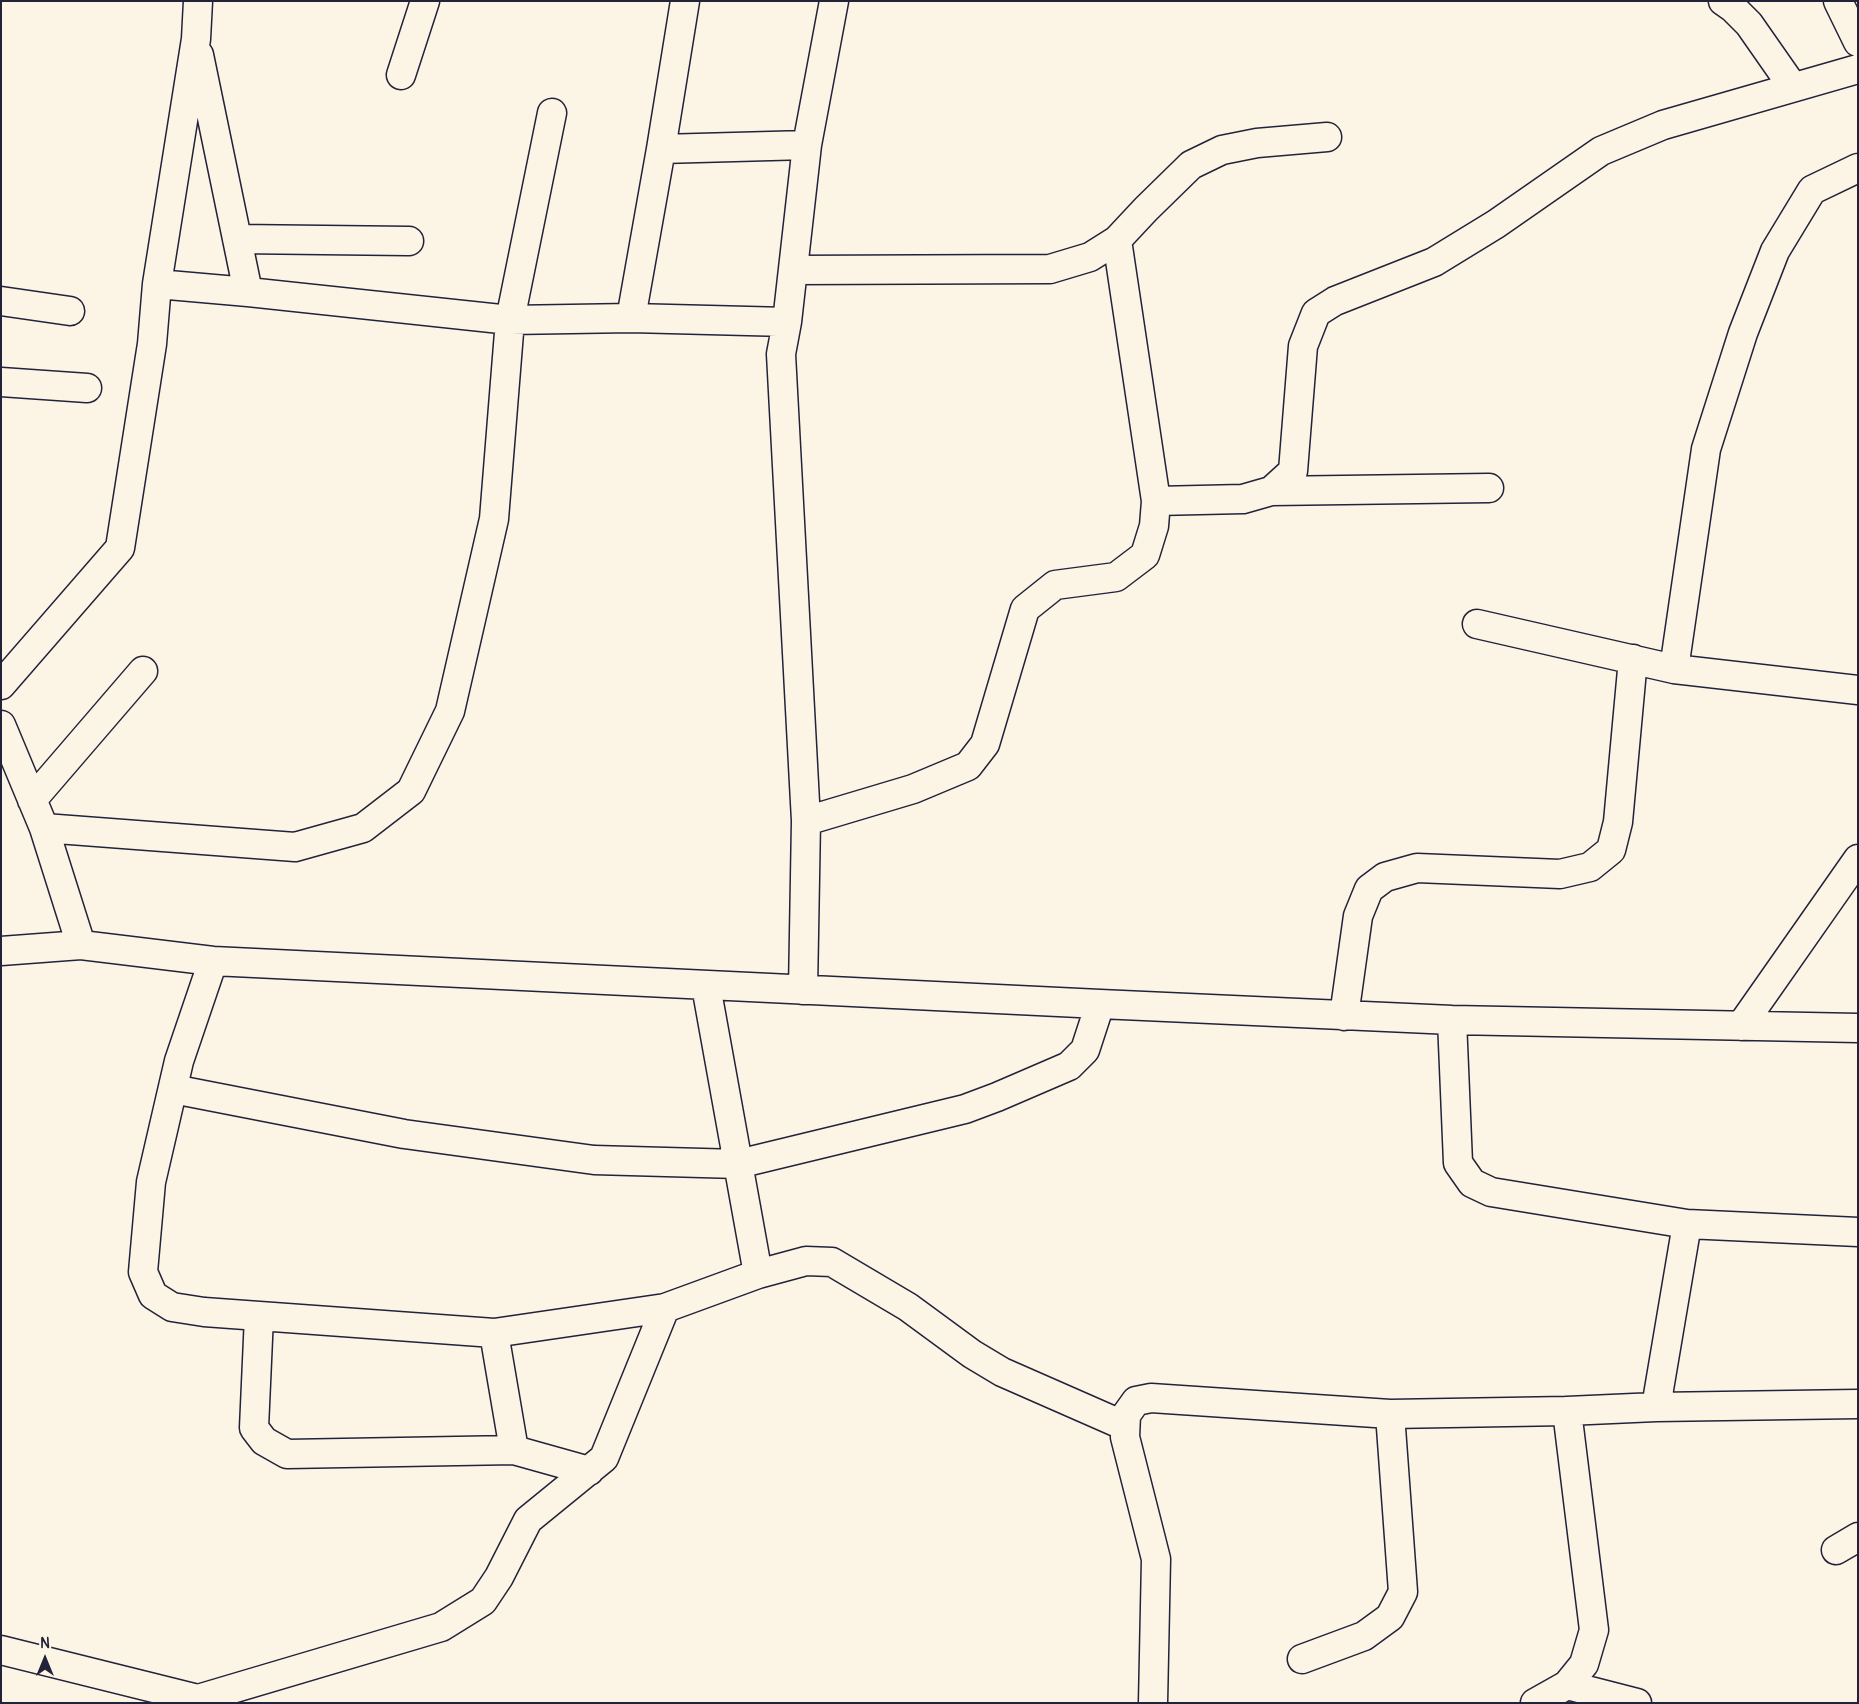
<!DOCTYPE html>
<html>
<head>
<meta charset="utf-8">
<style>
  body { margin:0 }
  #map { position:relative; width:1859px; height:1704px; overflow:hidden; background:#fcf5e5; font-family:Pangolin,sans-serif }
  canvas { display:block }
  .frame { position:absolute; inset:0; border:2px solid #22223b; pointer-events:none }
  .north { position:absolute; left:20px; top:1634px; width:50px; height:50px; -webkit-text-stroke:4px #fcf5e5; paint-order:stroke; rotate:0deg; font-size:14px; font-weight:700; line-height:20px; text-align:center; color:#22223b }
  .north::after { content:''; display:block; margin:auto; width:18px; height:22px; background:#22223b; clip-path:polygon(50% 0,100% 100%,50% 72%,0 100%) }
</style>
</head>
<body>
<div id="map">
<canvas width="1859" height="1704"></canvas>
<div class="frame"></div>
<div class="north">N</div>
</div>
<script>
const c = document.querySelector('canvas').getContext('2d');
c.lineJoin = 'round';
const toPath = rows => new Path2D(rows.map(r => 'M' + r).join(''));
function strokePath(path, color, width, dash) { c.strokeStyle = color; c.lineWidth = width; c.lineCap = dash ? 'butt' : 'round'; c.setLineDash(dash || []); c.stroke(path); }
const minor = toPath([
  [685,1,661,149,807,145],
  [834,1,807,145,787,322,781,354,806,821,913,789,968,766,985,744,1025,609,1055,585,1116,577,1145,555,1154,526,1156,501,1117,240],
  [1723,1,1733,8,1749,24,1793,87],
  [1838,1,1858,42],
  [199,55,248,292],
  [401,75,425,1],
  [237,239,409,241],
  [793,270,1050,269,1090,257,1117,240,1146,209,1191,165,1222,150,1257,143,1327,137],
  [157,284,248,292,510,320,631,318,787,322],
  [1,301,70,311],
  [631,318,661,149],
  [1,382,87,388],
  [1271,491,1489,488],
  [1156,501,1243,499,1271,491,1293,471,1303,346,1316,313,1335,301,1434,262,1496,224,1601,151,1663,125,1858,69],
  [1477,624,1674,669,1858,690],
  [1674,669,1706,449,1743,333,1775,251,1812,190,1858,168],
  [1,685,120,548,152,344,157,284,196,39,198,1],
  [1,725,44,828,295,847,363,828,411,791,450,711,494,519,510,320,552,113],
  [32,800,143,671],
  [44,828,81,945],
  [1,951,81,945,213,961,1100,1004,1452,1020,1858,1028],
  [213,961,179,1061,151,1182,143,1272,153,1295,172,1307,204,1312,494,1333,665,1308],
  [803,990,806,821],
  [1344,1016,1358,916,1369,889,1385,877,1417,868,1560,874,1590,867,1611,850,1618,822,1633,659],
  [1452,1020,1458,1163,1472,1183,1491,1192,1687,1224,1858,1232],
  [1741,1026,1858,859],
  [173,1089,404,1134,594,1160,738,1164,965,1109,997,1097,1069,1066,1085,1050,1100,1004],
  [758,1274,806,1261,832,1262,908,1307,972,1354,1002,1372,1125,1426],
  [259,1316,254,1428,264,1441,287,1454,514,1450,589,1471],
  [494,1333,514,1450],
  [1656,1407,1687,1224],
  [1836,1550,1858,1537],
  [1,1650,198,1699,441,1627,483,1601,499,1577,528,1520,604,1458,665,1308,758,1274,706,986],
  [1302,1659,1364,1636,1390,1617,1403,1592,1390,1414],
  [1567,1685,1637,1703],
  [1153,1703,1156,1559,1125,1437,1126,1415,1136,1401,1151,1398,1390,1414,1567,1411,1656,1407,1858,1404],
  [1535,1703,1567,1685,1584,1664,1594,1630,1567,1411]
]);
strokePath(minor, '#22223b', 31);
strokePath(minor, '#fcf5e5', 28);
</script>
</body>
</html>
